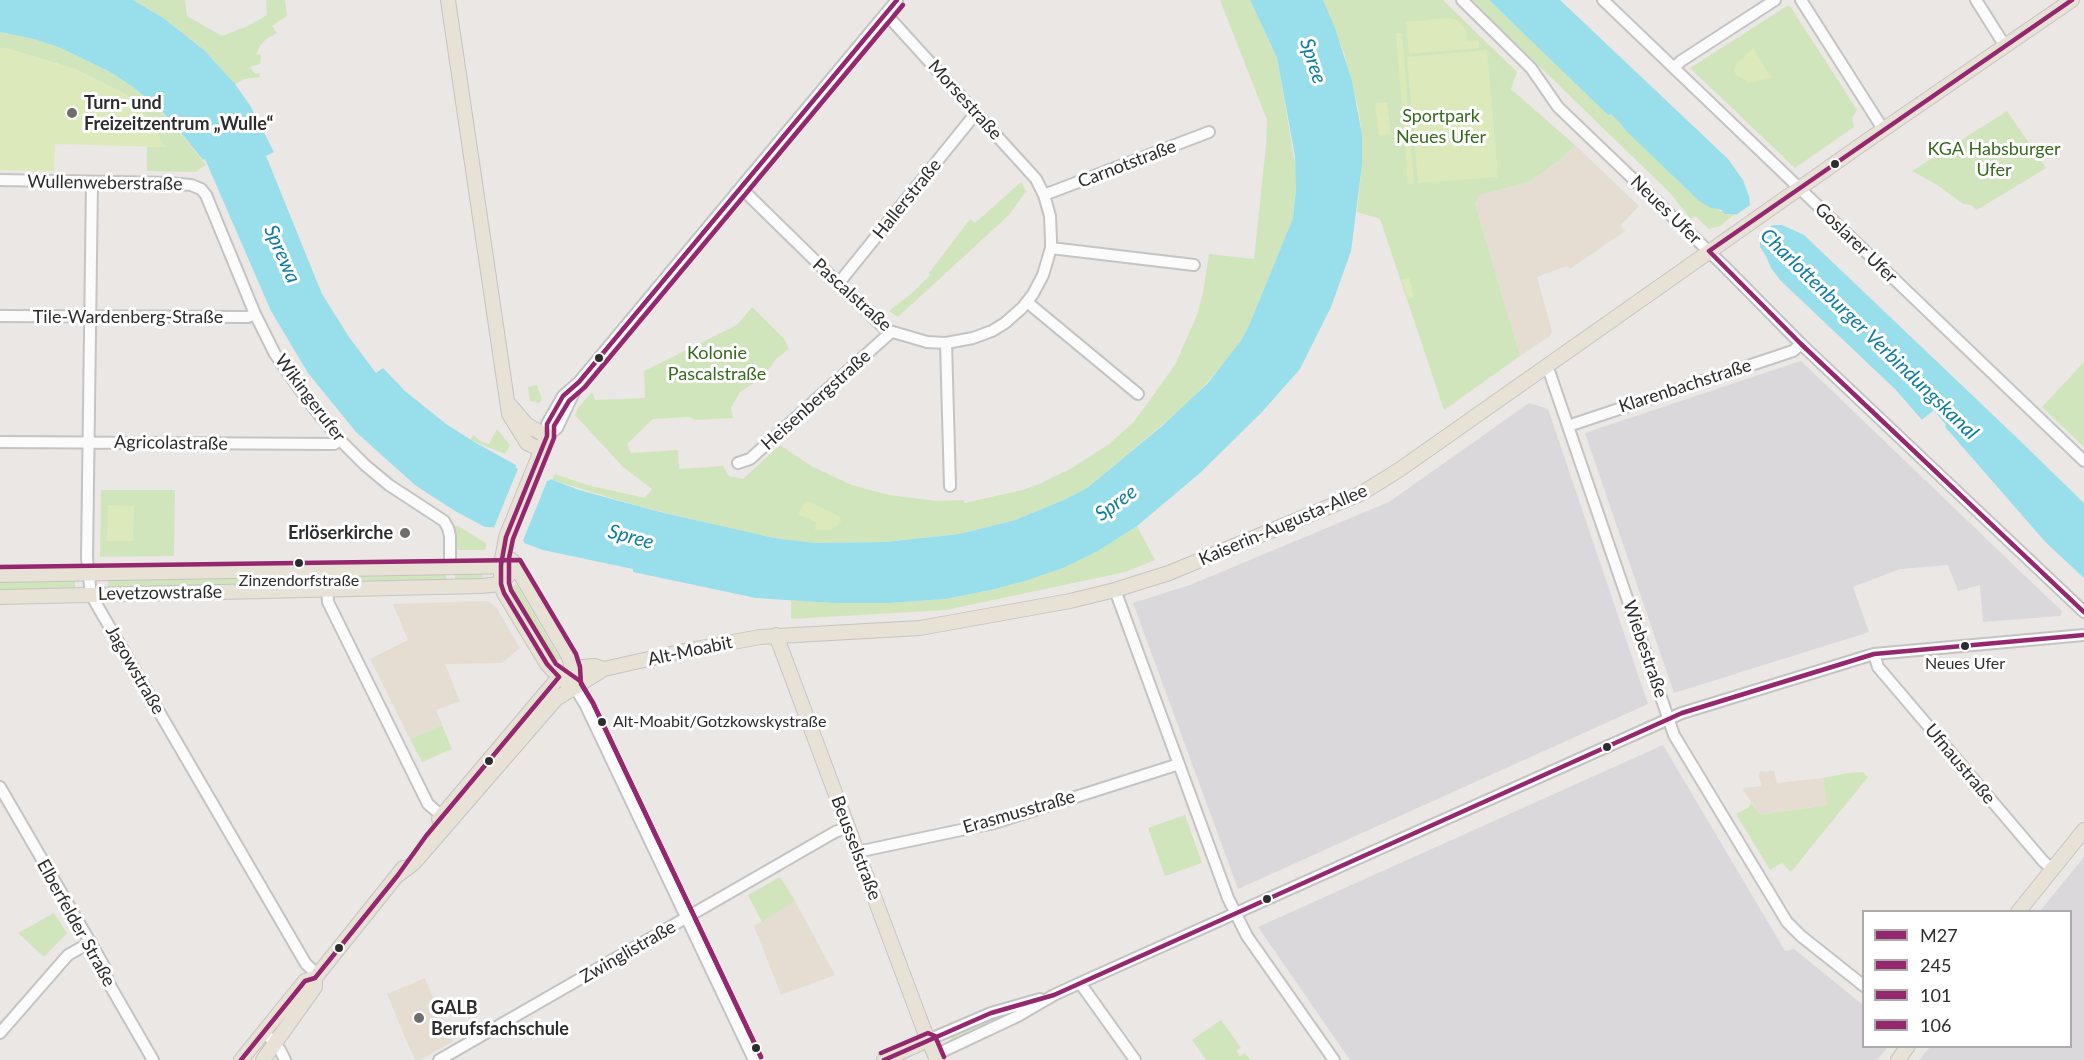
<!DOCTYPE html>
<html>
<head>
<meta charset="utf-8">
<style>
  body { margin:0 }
  #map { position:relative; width:2084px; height:1060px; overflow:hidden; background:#eae7e4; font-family:Lato,sans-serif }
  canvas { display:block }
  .legend { position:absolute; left:1862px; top:910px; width:210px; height:138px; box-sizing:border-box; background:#fff; border:2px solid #ababab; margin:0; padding:8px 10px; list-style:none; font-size:18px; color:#2d2d2d }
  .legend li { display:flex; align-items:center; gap:12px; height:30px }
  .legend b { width:30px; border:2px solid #ababab }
</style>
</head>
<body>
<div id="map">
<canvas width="2084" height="1060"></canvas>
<ul class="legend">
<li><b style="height:8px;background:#95276e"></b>M27</li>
<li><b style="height:8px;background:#95276e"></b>245</li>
<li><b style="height:8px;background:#95276e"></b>101</li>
<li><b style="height:8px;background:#95276e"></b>106</li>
</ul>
</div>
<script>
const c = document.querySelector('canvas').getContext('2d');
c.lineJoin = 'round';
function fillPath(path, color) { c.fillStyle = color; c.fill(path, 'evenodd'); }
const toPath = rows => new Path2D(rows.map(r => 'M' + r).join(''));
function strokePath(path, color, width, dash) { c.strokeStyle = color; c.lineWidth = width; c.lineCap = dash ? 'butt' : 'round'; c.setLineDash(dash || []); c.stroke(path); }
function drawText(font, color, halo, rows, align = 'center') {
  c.font = font + ' Lato,sans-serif'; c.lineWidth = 6; c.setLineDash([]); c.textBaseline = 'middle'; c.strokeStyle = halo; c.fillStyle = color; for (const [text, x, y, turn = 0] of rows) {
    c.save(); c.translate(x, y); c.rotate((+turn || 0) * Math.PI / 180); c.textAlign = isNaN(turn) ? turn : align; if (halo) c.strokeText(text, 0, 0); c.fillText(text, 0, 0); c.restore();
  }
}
fillPath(toPath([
  [1801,361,2048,598,2062,611,2060,616,1983,622,1980,585,1958,591,1948,565,1900,569,1853,587,1869,632,1674,693,1585,433],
  [1529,403,1548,409,1648,704,1238,889,1133,603,1190,585,1389,502],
  [1663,745,1785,951,1794,949,1863,1005,1864,1046,1888,1047,1877,1060,1350,1060,1258,927],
  [2084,857,2084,1060,1919,1060,1930,1047,2070,1046,2070,912,2040,911]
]), '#dad8db');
fillPath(toPath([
  [1575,145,1639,206,1621,225,1625,231,1570,269,1567,266,1537,277,1552,331,1550,336,1520,356,1475,203,1480,195,1529,182,1559,161],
  [487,601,496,607,520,648,502,663,445,664,460,701,436,710,442,725,410,739,370,659,408,640,393,604],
  [1769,770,1774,771,1777,783,1823,778,1827,805,1760,815,1743,790,1744,788,1762,786,1758,774,1761,771,1768,772],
  [795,901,835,975,781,995,754,926],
  [425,978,444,1025,453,1041,420,1060,416,1060,409,1047,387,994]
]), '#e5ddd2');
fillPath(toPath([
  [133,0,185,0,187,16,222,36,248,26,267,15,266,0,285,0,287,16,272,26,277,33,266,39,260,46,256,54,261,55,260,64,250,67,255,74,259,73,260,77,244,79,235,84,204,50,162,17],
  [1220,0,1250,0,1277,58,1297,175,1293,218,1248,328,1240,342,1226,362,1187,404,1087,488,1066,499,1015,520,959,534,885,542,815,543,774,538,730,529,638,506,552,480,555,474,587,485,645,498,652,489,623,467,575,415,578,408,592,392,595,400,645,398,644,371,737,325,752,307,784,339,789,349,776,359,763,377,740,392,731,408,733,418,696,420,689,417,653,419,627,444,631,453,678,450,679,469,723,466,729,476,743,479,780,445,811,466,852,485,889,495,937,501,964,500,964,503,1023,490,1039,484,1072,468,1109,444,1133,423,1175,365,1197,315,1203,293,1209,254,1254,259,1266,145,1267,120],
  [1323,0,1443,0,1517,72,1511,89,1575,145,1559,161,1529,182,1480,195,1475,203,1520,356,1444,410,1380,219,1357,212,1362,165,1362,135,1358,107,1344,53],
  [1471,0,1489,0,1608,114,1611,114,1621,124,1626,131,1699,201,1718,210,1735,214,1720,226,1709,229,1695,216,1691,219,1669,192],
  [1787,6,1790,6,1857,110,1852,118,1854,127,1795,168,1690,68],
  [0,32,34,39,61,48,110,72,133,87,174,124,206,165,195,172,147,171,147,147,165,147,141,107,125,94,75,69,9,49,0,48],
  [2007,111,2046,168,1977,210,1971,205,1963,204,1936,184,1912,171],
  [1021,182,1026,191,1009,215,898,317,889,311,912,293,930,275,929,273,970,219,975,223],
  [2084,362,2084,447,2042,407],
  [537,385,542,399,539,403,530,401,528,387],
  [497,429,510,445,505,454,470,440,473,435,482,442,489,444],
  [101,490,175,490,174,556,100,557],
  [454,526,458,526,486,543,486,548,484,550,458,550,455,548],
  [1137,526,1155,560,1125,572,946,610,791,619,791,600,833,603,889,603,946,599,995,589,1063,568,1098,551],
  [482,570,483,581,455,580,455,572],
  [343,573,446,573,446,580,343,584],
  [312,575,312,582,310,585,108,589,108,578],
  [75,578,75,590,0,592,0,580],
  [516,584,560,659,554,663,512,591,512,587],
  [442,725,452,749,422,762,410,739],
  [1863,772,1868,777,1791,872,1782,863,1770,870,1736,814,1748,808,1751,803,1760,815,1827,805,1823,778,1848,773],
  [1185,815,1202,863,1165,876,1148,828],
  [780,877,795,901,762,922,748,895],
  [54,913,67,933,44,957,18,933],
  [994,1018,996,1021,952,1041,950,1037],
  [1221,1020,1241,1048,1236,1051,1240,1056,1245,1053,1250,1060,1206,1060,1192,1040]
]), '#d1e5bd');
fillPath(toPath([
  [1447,18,1454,19,1461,23,1466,30,1467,41,1479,40,1479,48,1409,54,1406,22],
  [1396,33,1402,33,1414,184,1408,184],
  [0,48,9,49,74,69,125,94,141,107,165,147,55,144,54,171,0,170],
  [1753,48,1772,78,1755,82,1748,82,1736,75,1734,70,1736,64],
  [1487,50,1498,177,1418,183,1407,57],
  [1387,102,1391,134,1379,136,1375,103],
  [1409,278,1414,297,1408,299,1402,280],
  [806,500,839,516,841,521,837,526,830,530,815,530,816,522,798,514],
  [108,505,134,506,133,541,107,541]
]), '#dce9bb');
fillPath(toPath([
  [0,0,133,0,162,17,204,50,235,84,251,107,274,152,266,156,322,294,349,337,376,373,383,368,405,391,446,424,476,443,516,465,516,468,549,481,550,479,579,490,660,512,774,538,815,543,885,542,959,534,1015,520,1066,499,1087,488,1162,426,1208,383,1240,342,1248,328,1293,218,1296,188,1295,156,1277,58,1250,0,1323,0,1335,28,1352,81,1362,135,1362,165,1351,251,1331,307,1300,369,1262,412,1200,473,1137,526,1098,551,1063,568,1028,580,995,589,946,599,889,603,833,603,756,598,633,572,633,569,543,550,524,543,524,541,492,527,485,527,455,511,415,485,356,432,308,373,271,311,205,159,203,160,174,124,157,107,133,87,110,72,61,48,34,39,0,32],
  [1489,0,1560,0,1728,159,1743,180,1749,196,1750,205,1771,225,1782,225,1804,235,2014,435,2084,503,2084,578,2042,539,1944,426,1946,425,1933,411,1922,420,1896,390,1781,281,1771,268,1766,256,1760,247,1760,238,1735,214,1724,214,1722,210,1711,208,1699,201,1626,131,1621,124,1611,114,1608,115]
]), '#98dfeb');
fillPath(toPath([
  [1753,203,1772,223,1777,222,1755,238,1733,217],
  [1934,410,1946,425,1945,427,2061,560,2040,541,1942,428,1942,424,1933,415,1924,422,1922,420],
  [519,466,548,479,522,543,493,530]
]), '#eae7e4');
const minor = toPath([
  [1462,0,1531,68,1558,107,1583,131,1723,265,1801,344,2084,612],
  [1603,0,2084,461],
  [1801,0,1883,129],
  [1976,0,2005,46],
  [886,14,1036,179,1044,195,1050,216,1051,240,1051,248,1043,275,1033,294,1022,308,1005,323,992,331],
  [1674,68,1681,61,1775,0],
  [0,180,169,183,191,185,201,189,206,195,255,314,275,354,306,398,340,440,365,465,389,485,444,521,448,528,450,536,450,567],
  [92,182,87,558,91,595,306,964,318,975],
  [741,188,886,330,927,342,946,343,973,338,989,332],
  [1044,195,1209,132],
  [1051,248,1194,265],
  [838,284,976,113],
  [1027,302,1138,394],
  [0,316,248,317,255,314],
  [946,343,950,486],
  [1547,365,1674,735,1787,922,1801,936,1864,986],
  [1568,426,1793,351,1801,344],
  [547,436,547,424,563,396,579,382,897,0],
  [547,436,557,428,576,388],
  [0,442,334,444,340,440],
  [738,463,750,459,890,333],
  [326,569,328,602,428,804,442,816],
  [1115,590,1228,898,1247,936,1334,1060],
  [1874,654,1878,667,2043,861,2052,869],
  [574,686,586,706,754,1060],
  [0,787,104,966,108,982,153,1060],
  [857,852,994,823,1179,764],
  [1080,983,1135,1060],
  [0,1033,68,955,91,942],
  [270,1038,280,1050,285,1060],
  [928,1040,991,1013,1040,999],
  [935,1055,1018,1016,1054,995,1080,983,1682,713,1874,654,2084,635],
  [439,1060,835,832,848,827]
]);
const major = toPath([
  [448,0,509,414,527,443,541,450],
  [509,404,527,425,547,436,506,537,501,565,501,584,504,593,547,664,559,677,565,681],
  [512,560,569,657,574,674],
  [0,575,516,566],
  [0,597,481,586,501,584,516,566],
  [776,635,924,1030,937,1060],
  [439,819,559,677,573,668,594,666,604,669],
  [398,875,414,863,556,699,604,669,684,651,760,637,920,628,1070,601,1115,590,1169,573,1362,493,1399,470,1868,140,2072,0],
  [2018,912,2084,830],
  [241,1060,305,981,315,978,403,868],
  [263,1060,315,987,315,978],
  [884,1060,928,1040],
  [1898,1060,1908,1046]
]);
strokePath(minor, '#c4c4c4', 14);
strokePath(major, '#c6c4c3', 16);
strokePath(minor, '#fcfbfb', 10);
strokePath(major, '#e7e1d6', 14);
strokePath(toPath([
  [1709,251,1801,344,2084,612],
  [1709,251,2072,0],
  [884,1060,991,1013,1054,995,1682,713,1874,654,2084,635]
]), '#95276e', 4.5);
strokePath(toPath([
  [241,1060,305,981,315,978,398,875,426,836,559,677,547,664,504,593,501,584,501,565,506,537,547,436,547,424,563,396,579,382,897,0]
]), '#95276e', 4.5);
strokePath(toPath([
  [761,1057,593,703,580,681,556,664,511,590,509,583,509,558,513,539,554,438,554,426,569,401,585,387,903,5]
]), '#95276e', 4.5);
strokePath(toPath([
  [0,567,520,560,576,654,580,667,581,684,593,703,761,1057],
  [881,1053,928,1033,935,1036,944,1057]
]), '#95276e', 4.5);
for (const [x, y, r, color] of [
  [72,113,6,"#6f6e6d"],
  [1835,164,5,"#2d2d2d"],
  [599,358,5,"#2d2d2d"],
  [405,533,6,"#6f6e6d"],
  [299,563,5,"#2d2d2d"],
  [1965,646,5,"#2d2d2d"],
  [602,722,5,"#2d2d2d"],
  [1607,747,5,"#2d2d2d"],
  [489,761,5,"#2d2d2d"],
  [1267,899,5,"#2d2d2d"],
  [339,948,5,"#2d2d2d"],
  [419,1018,6,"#6f6e6d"],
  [756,1048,5,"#2d2d2d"]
]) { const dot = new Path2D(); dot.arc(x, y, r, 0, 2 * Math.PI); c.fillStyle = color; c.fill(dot); strokePath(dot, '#fff', 2); }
drawText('16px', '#2d2d2d', '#fff', [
  ["Zinzendorfstraße",299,581],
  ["Neues Ufer",1965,664],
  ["Alt-Moabit/Gotzkowskystraße",613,722,"left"]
]);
drawText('18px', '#2d2d2d', '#fff', [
  ["Morsestraße",965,100,48],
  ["Carnotstraße",1127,164,-21],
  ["Wullenweberstraße",105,183,1],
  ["Hallerstraße",907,199,-51],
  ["Neues Ufer",1666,210,44],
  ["Goslarer Ufer",1856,243,44],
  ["Pascalstraße",852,295,42],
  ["Tile-Wardenberg-Straße",128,317],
  ["Klarenbachstraße",1685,386,-18],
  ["Wikingerufer",310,398,53],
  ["Heisenbergstraße",816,400,-42],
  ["Agricolastraße",171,443,1],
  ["Kaiserin-Augusta-Allee",1283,525,-23],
  ["Levetzowstraße",160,593,-1],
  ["Wiebestraße",1645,649,71],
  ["Alt-Moabit",690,651,-12],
  ["Jagowstraße",135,670,60],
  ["Ufnaustraße",1960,764,50],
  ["Erasmusstraße",1019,812,-16],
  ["Beusselstraße",856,848,69],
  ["Elberfelder Straße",76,923,61],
  ["Zwinglistraße",628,952,-30]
]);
drawText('bold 18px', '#2d2d2d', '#fff', [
  ["Turn- und",84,103],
  ["Freizeitzentrum „Wulle“",84,124],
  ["Erlöserkirche",393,533,"right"],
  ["GALB",431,1008],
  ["Berufsfachschule",431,1029]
], 'left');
drawText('18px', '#356b1c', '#fff', [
  ["Sportpark",1441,116],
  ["Neues Ufer",1441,137],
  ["KGA Habsburger",1994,149],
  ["Ufer",1994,170],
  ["Kolonie",717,353],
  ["Pascalstraße",717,374]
]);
drawText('italic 20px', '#0f7d9f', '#fff', [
  ["Spree",1313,61,72],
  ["Sprewa",282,254,66],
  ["Charlottenburger Verbindungskanal",1869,334,44],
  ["Spree",1116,503,-36],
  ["Spree",631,537,15]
]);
</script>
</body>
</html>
